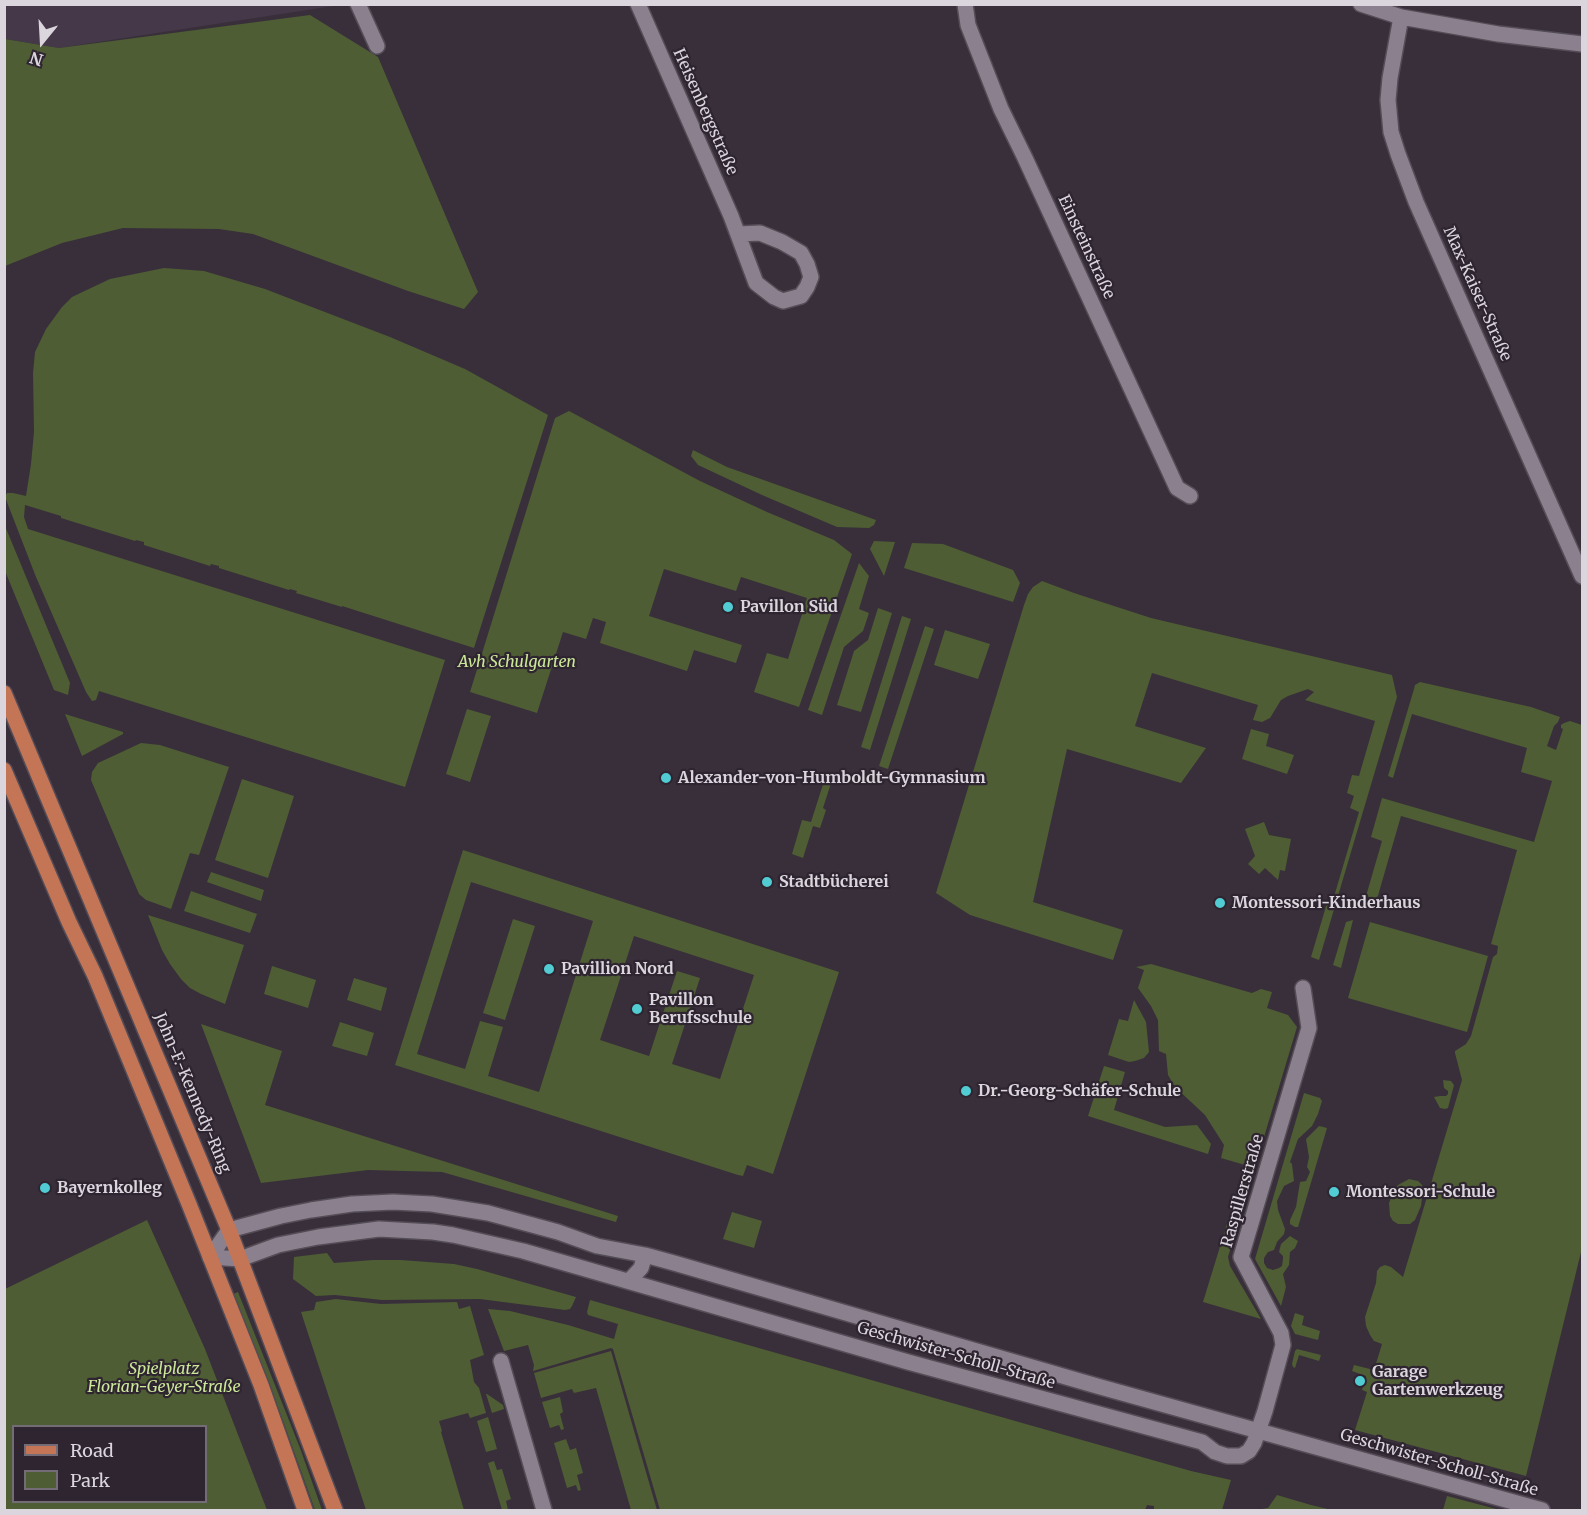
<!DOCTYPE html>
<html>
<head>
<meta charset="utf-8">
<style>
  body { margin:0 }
  #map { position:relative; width:1587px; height:1515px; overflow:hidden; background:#382f3b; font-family:Merriweather,serif }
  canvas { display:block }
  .frame { position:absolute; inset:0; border:6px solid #dbd5dd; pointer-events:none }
  .legend { position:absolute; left:12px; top:1425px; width:195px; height:78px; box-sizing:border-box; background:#2e2531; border:2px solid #736b76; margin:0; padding:8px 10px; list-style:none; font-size:18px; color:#dbd5dd }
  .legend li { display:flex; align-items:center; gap:12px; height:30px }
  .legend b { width:30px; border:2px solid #736b76 }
  .north { position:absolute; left:12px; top:12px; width:60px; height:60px; -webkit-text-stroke:4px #2e2531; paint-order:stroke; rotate:198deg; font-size:16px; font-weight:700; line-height:24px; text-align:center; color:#dbd5dd }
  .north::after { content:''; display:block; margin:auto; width:21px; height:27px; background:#dbd5dd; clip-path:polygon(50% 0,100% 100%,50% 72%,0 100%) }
</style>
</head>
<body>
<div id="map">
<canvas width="1587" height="1515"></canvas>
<div class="frame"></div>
<ul class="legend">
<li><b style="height:8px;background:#c37556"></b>Road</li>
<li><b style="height:16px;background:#4e5d33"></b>Park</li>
</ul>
<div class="north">N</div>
</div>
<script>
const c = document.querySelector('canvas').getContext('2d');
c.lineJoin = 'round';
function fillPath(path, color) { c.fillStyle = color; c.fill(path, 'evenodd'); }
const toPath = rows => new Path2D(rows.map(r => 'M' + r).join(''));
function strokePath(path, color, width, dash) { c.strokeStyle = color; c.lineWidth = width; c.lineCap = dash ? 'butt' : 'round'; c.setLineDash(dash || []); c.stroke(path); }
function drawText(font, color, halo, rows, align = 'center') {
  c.font = font + ' Merriweather,serif'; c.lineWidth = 4.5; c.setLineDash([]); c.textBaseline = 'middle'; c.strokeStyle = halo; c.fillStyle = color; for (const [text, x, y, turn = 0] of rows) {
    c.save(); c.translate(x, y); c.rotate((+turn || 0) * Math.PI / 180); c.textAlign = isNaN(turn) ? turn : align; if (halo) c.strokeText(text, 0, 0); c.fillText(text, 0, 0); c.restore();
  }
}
fillPath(toPath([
  [4,5,340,5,59,48,5,39]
]), '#453849');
fillPath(toPath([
  [310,15,378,57,478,292,464,309,408,291,253,234,219,229,123,228,62,243,5,266,5,39,59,48],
  [164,268,204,271,265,289,390,337,465,369,548,415,474,648,342,606,342,607,296,593,297,591,290,589,289,590,219,568,219,566,211,564,210,566,144,545,144,542,136,540,135,541,61,518,61,516,25,505,24,517,28,529,445,660,405,787,99,691,96,700,92,701,86,692,36,577,5,497,7,493,13,493,26,496,31,464,34,432,33,373,35,352,46,329,62,307,72,297,110,279],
  [569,411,700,481,767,512,834,540,852,554,799,707,754,692,767,653,788,659,807,598,741,577,736,591,664,569,649,616,742,645,736,663,694,650,687,671,600,643,606,622,593,618,586,639,563,632,537,713,470,692,555,418],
  [693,450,727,467,876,520,874,525,869,528,837,527,762,495,698,465,691,456],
  [5,526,70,683,68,695,54,690,5,571],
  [874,541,895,542,884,576,870,549],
  [912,543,943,544,1013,570,1020,583,1013,602,904,568],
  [859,563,869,576,859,609,869,613,863,631,844,647,822,715,808,710],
  [1042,581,1074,593,1151,618,1392,675,1397,697,1319,960,1311,957,1327,903,1333,900,1359,812,1350,808,1354,796,1347,793,1352,775,1359,776,1375,721,1305,700,1314,692,1308,689,1288,696,1281,700,1270,718,1262,722,1253,720,1258,705,1152,673,1135,726,1206,748,1181,783,1067,749,1033,902,1123,930,1113,960,970,915,936,893,1024,605,1028,594,1033,587],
  [878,608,892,613,861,712,837,705,854,651,868,640],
  [902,616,911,619,870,750,861,747],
  [925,626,934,629,888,769,879,766],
  [945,630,990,644,978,679,934,665],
  [1420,682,1531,707,1560,717,1558,722,1554,726,1547,746,1556,750,1563,729,1561,728,1561,725,1564,723,1570,721,1582,725,1582,1248,1526,1476,1355,1430,1367,1392,1362,1390,1366,1376,1352,1371,1354,1365,1374,1370,1382,1344,1374,1341,1370,1335,1366,1326,1365,1317,1376,1283,1377,1271,1380,1267,1385,1265,1391,1267,1403,1277,1462,1080,1455,1053,1455,1051,1466,1044,1471,1036,1493,957,1497,954,1498,946,1491,944,1517,850,1401,816,1377,899,1366,896,1382,841,1371,837,1382,798,1534,842,1552,781,1521,772,1527,748,1412,714,1393,778,1388,776,1414,689,1415,685],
  [467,709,491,716,470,782,446,774],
  [65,714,123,732,123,734,82,756],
  [1251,729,1269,734,1266,746,1294,755,1287,774,1242,759],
  [141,743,160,745,229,767,199,855,190,853,171,909,146,900,139,894,91,780,92,772,98,763],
  [825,778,832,780,823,808,826,810,820,828,813,826,803,858,792,854,802,820,811,822],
  [242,779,294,796,268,878,215,860],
  [1264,822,1269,835,1291,839,1285,871,1280,870,1278,880,1265,868,1259,874,1248,864,1255,856,1245,829],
  [463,850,839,972,773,1174,747,1165,743,1176,738,1175,395,1065],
  [471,882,593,921,539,1092,488,1076,503,1027,480,1021,465,1069,417,1054],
  [634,936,754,975,720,1079,672,1064,700,978,677,971,649,1056,600,1040],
  [211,872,264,890,261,901,207,882],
  [191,891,257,914,250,933,184,911],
  [148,915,244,945,225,1004,201,994,190,988,181,979,170,964,162,950],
  [513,919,535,926,505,1020,483,1013],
  [1353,920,1341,968,1333,965,1346,922],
  [1370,922,1488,956,1467,1032,1348,998],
  [1151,964,1252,993,1261,989,1272,992,1267,1008,1288,1015,1297,1027,1228,1257,1230,1266,1261,1319,1203,1302,1245,1165,1221,1158,1224,1145,1205,1115,1175,1087,1168,1075,1166,1054,1159,1051,1158,1020,1151,1006,1138,988,1144,970,1136,967],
  [272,966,316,980,308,1008,264,994],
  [354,978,387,988,381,1011,347,1000],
  [1134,1000,1146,1022,1149,1052,1144,1058,1135,1061,1129,1062,1108,1055,1119,1019,1128,1021],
  [340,1022,374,1033,367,1056,332,1046],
  [201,1024,282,1051,265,1105,618,1216,616,1222,442,1172,368,1170,261,1183],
  [1104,1066,1125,1072,1114,1110,1165,1127,1197,1125,1211,1144,1208,1154,1088,1116],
  [1443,1080,1451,1081,1454,1085,1448,1108,1445,1109,1440,1108,1434,1097,1440,1096,1446,1096,1448,1094,1448,1091,1444,1088],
  [1304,1093,1320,1098,1322,1101,1318,1114,1312,1126,1298,1139,1290,1162,1292,1164,1294,1181,1284,1186,1277,1201,1278,1210,1285,1229,1284,1234,1277,1242,1274,1250,1268,1252,1264,1258,1264,1263,1267,1268,1273,1270,1279,1268,1282,1266,1283,1259,1283,1256,1279,1252,1281,1244,1290,1236,1298,1241,1295,1248,1290,1252,1289,1265,1283,1274,1286,1287,1281,1306,1255,1259],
  [1319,1126,1327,1128,1298,1227,1295,1227,1290,1224,1290,1220,1296,1207,1300,1182,1306,1181,1310,1172,1307,1167,1309,1157,1306,1139],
  [1409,1179,1418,1181,1422,1185,1423,1190,1421,1206,1415,1220,1410,1224,1398,1224,1393,1221,1390,1216,1389,1203,1394,1191,1398,1185],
  [732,1212,762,1221,754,1248,723,1239],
  [147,1220,205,1349,267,1510,5,1510,5,1289],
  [14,1426,206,1426,206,1502,14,1502],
  [327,1253,334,1263,373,1260,401,1260,454,1264,477,1269,576,1297,572,1306,570,1309,565,1310,480,1299,382,1300,335,1295,316,1296,293,1279,294,1257],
  [238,1292,300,1448,322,1510,315,1510,269,1382,233,1294],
  [336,1299,381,1304,457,1302,459,1309,470,1306,484,1355,470,1360,474,1382,479,1388,486,1413,470,1418,468,1413,439,1421,442,1431,441,1432,464,1510,366,1510,301,1312,314,1310,316,1302],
  [590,1300,1191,1471,1231,1480,1222,1510,1154,1510,1154,1506,1147,1505,1145,1510,660,1510,613,1349,611,1348,533,1371,534,1365,528,1345,504,1351,488,1309,510,1311,568,1325,614,1339,618,1324,588,1315,587,1312],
  [1295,1313,1304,1316,1302,1325,1320,1331,1318,1340,1295,1334,1291,1326],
  [1297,1349,1321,1355,1319,1361,1299,1355,1295,1368,1293,1367,1292,1364,1295,1351],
  [611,1351,639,1448,657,1510,631,1510,596,1388,574,1393,572,1389,541,1398,534,1373],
  [486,1394,487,1394,503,1405,504,1409,492,1413],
  [560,1397,563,1412,560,1414,564,1429,561,1430,559,1425,550,1428,542,1402],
  [488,1417,497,1449,486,1452,477,1421],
  [566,1439,570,1450,576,1448,583,1473,577,1475,581,1490,578,1491,576,1485,567,1488,554,1443],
  [494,1461,497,1470,502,1469,511,1499,506,1501,508,1510,502,1510,488,1463],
  [1277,1495,1311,1505,1332,1510,1256,1510,1268,1508],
  [1447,1496,1500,1510,1443,1510]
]), '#4e5d33');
const minor = toPath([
  [358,4,377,46],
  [638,4,731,216,756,283,774,297,783,301,801,296,807,287,811,277,807,264,801,253,782,242,760,233,738,234],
  [965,4,968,25,1001,109,1025,158,1177,488,1190,496],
  [1361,4,1401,17,1498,34,1582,44],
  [1401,17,1390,78,1388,100,1391,132,1398,154,1416,202,1582,576],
  [210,1257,240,1259,278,1245,318,1237,379,1229,433,1232,453,1235,523,1251,908,1362,1202,1442,1215,1452,1227,1456,1241,1456,1249,1451,1254,1443,1265,1411,1283,1345,1281,1333,1241,1257,1309,1028,1303,988],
  [210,1257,229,1230,281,1216,311,1210,352,1204,393,1202,432,1204,488,1213,558,1232,597,1246,645,1255,674,1263,1097,1386,1542,1510],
  [629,1281,641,1268,645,1255],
  [501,1361,544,1510]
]);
const major = toPath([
  [4,693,229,1230,335,1510],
  [4,770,69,922,95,976,189,1204,261,1385,305,1510]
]);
strokePath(minor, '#544c56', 18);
strokePath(major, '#544c56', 18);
strokePath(minor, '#8b818e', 15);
strokePath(major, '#c37556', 15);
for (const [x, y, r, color] of [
  [728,607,6,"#51ccd3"],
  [666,778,6,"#51ccd3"],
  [767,882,6,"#51ccd3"],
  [1220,903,6,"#51ccd3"],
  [549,969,6,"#51ccd3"],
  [637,1009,6,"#51ccd3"],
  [966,1091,6,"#51ccd3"],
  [45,1188,6,"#51ccd3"],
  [1334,1192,6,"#51ccd3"],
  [1360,1381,6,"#51ccd3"]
]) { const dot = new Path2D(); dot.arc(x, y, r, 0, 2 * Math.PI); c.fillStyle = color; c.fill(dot); strokePath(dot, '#2e2531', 2); }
drawText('16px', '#dbd5dd', '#2e2531', [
  ["Heisenbergstraße",705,112,66],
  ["Einsteinstraße",1086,247,65],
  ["Max-Kaiser-Straße",1477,294,66],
  ["John-F.-Kennedy-Ring",192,1093,67],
  ["Raspillerstraße",1243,1191,-74],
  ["Geschwister-Scholl-Straße",956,1356,16],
  ["Geschwister-Scholl-Straße",1439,1463,16]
]);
drawText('bold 16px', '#dbd5dd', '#2e2531', [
  ["Pavillon Süd",740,607],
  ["Alexander-von-Humboldt-Gymnasium",678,778],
  ["Stadtbücherei",779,882],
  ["Montessori-Kinderhaus",1232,903],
  ["Pavillion Nord",561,969],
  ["Pavillon",649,1000],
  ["Berufsschule",649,1018],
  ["Dr.-Georg-Schäfer-Schule",978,1091],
  ["Bayernkolleg",57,1188],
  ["Montessori-Schule",1346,1192],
  ["Garage",1372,1372],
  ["Gartenwerkzeug",1372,1390]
], 'left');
drawText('italic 16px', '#cce899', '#2e2531', [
  ["Avh Schulgarten",517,662],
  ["Spielplatz",164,1369],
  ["Florian-Geyer-Straße",164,1387]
]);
</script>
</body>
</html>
